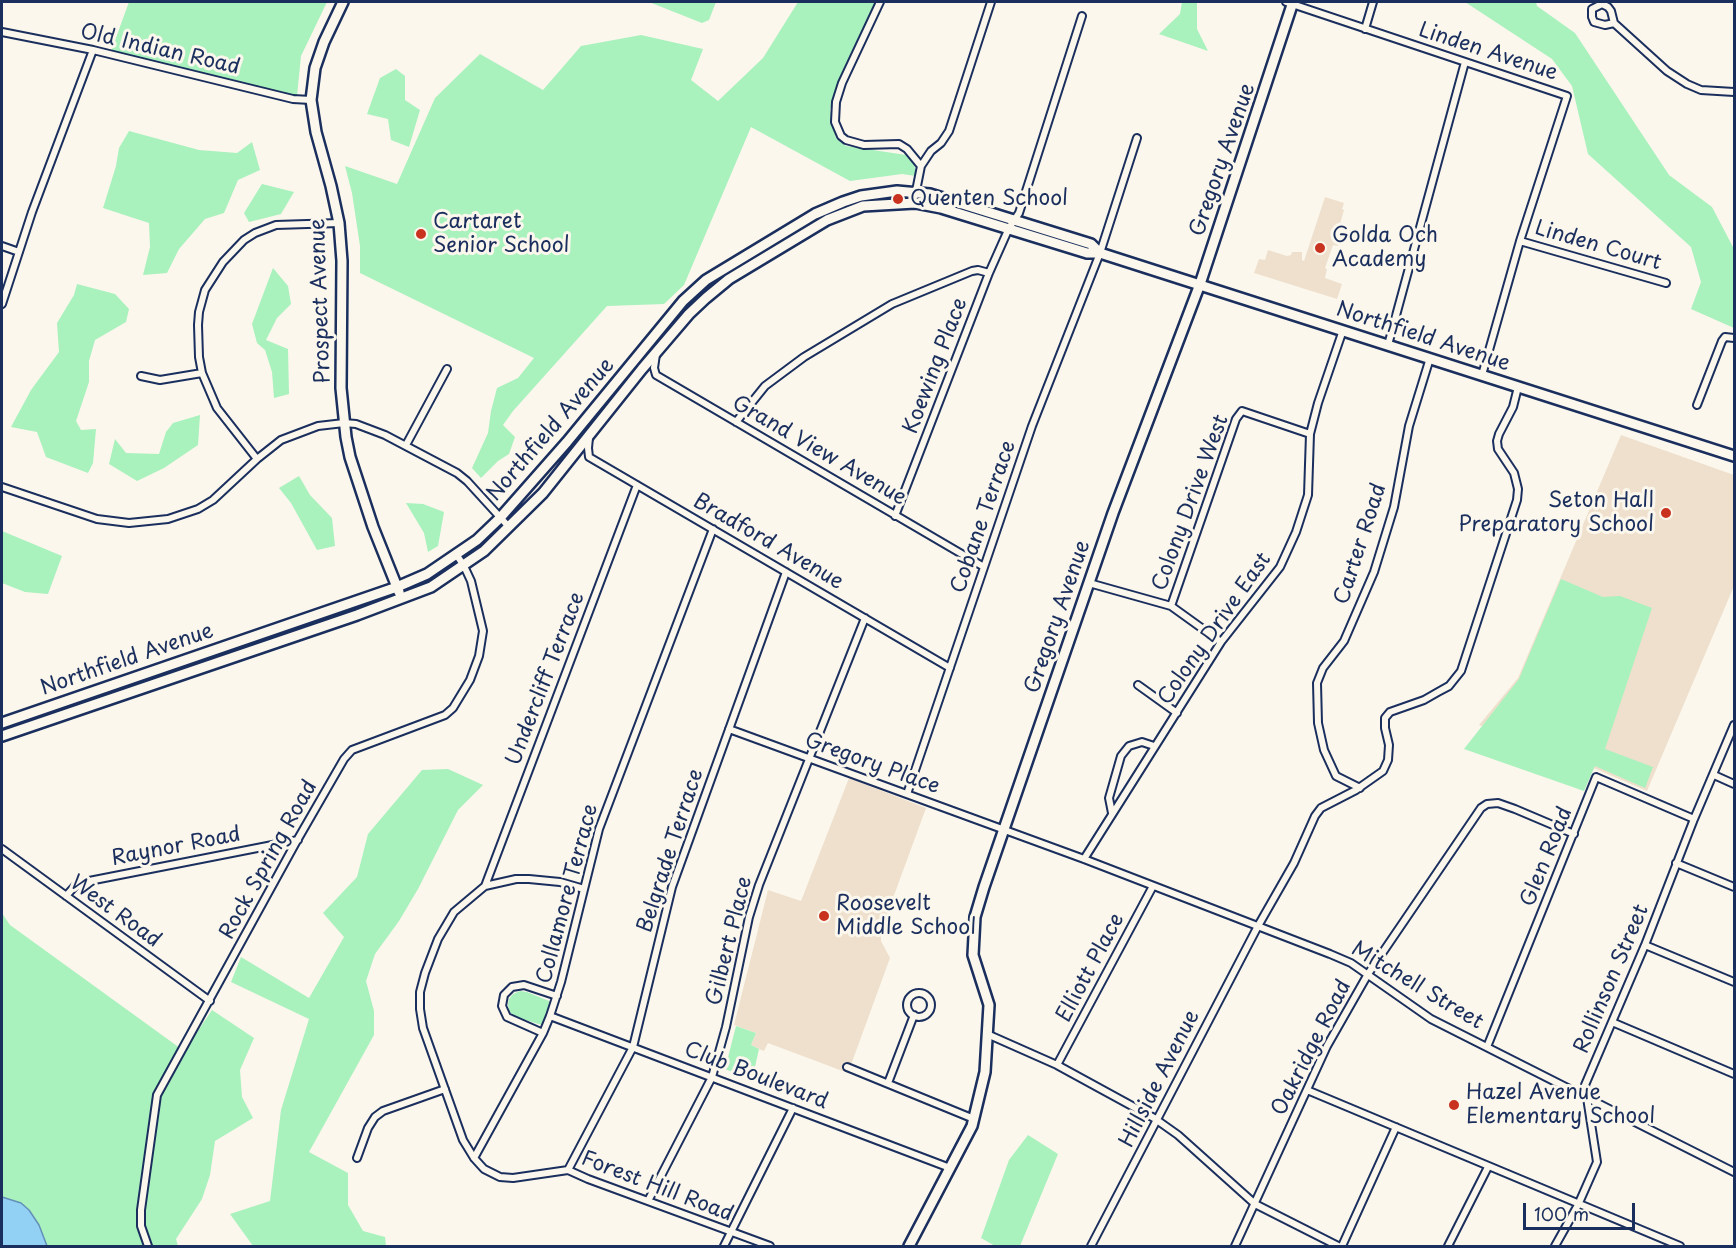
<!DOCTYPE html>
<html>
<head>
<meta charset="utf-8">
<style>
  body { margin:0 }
  #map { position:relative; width:1736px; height:1248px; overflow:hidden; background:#fbf7ec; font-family:"Playpen Sans",sans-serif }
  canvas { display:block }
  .frame { position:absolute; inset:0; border:3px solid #1b2f5e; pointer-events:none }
  .scale { position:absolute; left:1523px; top:1203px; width:112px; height:27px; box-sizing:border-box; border:3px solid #1b2f5e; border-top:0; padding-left:8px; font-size:18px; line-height:21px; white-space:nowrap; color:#1b2f5e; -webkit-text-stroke:4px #fbf7ec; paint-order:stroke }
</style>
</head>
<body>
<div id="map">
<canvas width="1736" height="1248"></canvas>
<div class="frame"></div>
<div class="scale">100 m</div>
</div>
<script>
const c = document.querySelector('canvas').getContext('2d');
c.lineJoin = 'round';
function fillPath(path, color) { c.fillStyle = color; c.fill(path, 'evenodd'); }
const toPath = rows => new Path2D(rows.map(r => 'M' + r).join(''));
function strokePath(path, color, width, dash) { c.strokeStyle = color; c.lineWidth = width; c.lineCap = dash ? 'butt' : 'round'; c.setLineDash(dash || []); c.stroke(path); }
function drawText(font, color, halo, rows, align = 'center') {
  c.font = font + ' "Playpen Sans",sans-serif'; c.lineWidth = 6; c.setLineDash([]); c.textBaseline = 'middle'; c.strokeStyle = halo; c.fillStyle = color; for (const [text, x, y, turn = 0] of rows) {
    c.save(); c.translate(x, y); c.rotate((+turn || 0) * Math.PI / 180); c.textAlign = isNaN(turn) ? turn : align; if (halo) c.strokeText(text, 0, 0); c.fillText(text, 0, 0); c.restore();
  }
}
fillPath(toPath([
  [1325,197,1344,203,1342,209,1344,210,1340,224,1345,225,1338,246,1333,245,1325,268,1327,269,1325,278,1342,284,1337,299,1254,273,1259,259,1265,260,1268,250,1287,256,1291,255,1292,252,1302,252,1302,260,1304,261],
  [1621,435,1734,475,1734,586,1647,791,1596,769,1479,725,1518,678],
  [849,778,926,808,881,931,881,941,890,958,848,1073,768,1043,764,1051,759,1049,751,1045,756,1033,734,1025,768,890,801,901]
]), '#efe0cd');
fillPath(toPath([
  [129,2,327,2,301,56,297,96,110,54],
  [649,2,716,2,709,20,702,23],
  [798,2,885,2,830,109,833,128,836,138,846,146,913,156,916,176,902,174,850,181,751,127,684,285,664,304,607,306,513,411,503,425,515,437,509,454,498,461,481,478,472,468,488,433,491,411,497,388,518,378,534,358,360,273,360,246,352,193,345,166,397,184,435,98,480,54,543,90,581,46,641,35,703,49,691,80,718,101,763,58],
  [1182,2,1197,2,1197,29,1208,51,1159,34,1180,14],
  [1465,2,1536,2,1537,6,1575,33,1669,175,1712,207,1734,249,1734,328,1691,309,1701,282,1691,247,1588,154,1572,86,1552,59],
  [396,69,405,76,405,100,420,110,409,147,391,140,388,119,367,114,380,78],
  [129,131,199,150,237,153,252,142,260,170,238,180,224,213,205,219,179,249,167,273,143,275,150,247,149,223,103,208,116,166,119,148],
  [262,184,294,192,281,214,249,222,244,213],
  [273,268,288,286,291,304,277,318,266,340,288,349,289,394,274,398,272,372,265,350,257,343,252,324],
  [77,284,115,294,129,309,126,322,95,340,89,361,89,382,76,421,81,430,96,429,93,463,88,473,46,457,37,432,11,427,31,390,59,352,57,323,74,295],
  [200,415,198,445,164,468,137,481,109,464,115,439,126,453,159,454,166,432,173,423],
  [299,476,310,495,332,518,335,546,317,550,291,503,279,488],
  [406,503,423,504,444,512,438,546,428,552,424,533],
  [2,531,62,556,48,594,25,592,2,583],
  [1561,579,1603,597,1620,596,1652,608,1605,749,1653,767,1645,788,1595,766,1584,791,1464,749,1519,679],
  [448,769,483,785,458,810,418,889,399,921,375,954,366,981,374,1011,374,1035,309,1152,348,1173,348,1205,363,1231,385,1237,386,1246,253,1246,230,1214,270,1201,281,1110,309,1019,231,982,241,957,309,998,344,937,323,913,357,877,368,834,422,770],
  [2,913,10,925,184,1051,212,1010,254,1038,240,1070,242,1097,253,1118,215,1141,210,1175,202,1199,176,1239,178,1246,2,1246],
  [520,991,527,992,549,1001,550,1004,542,1025,515,1017,509,1011,508,1004,509,999,513,994],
  [736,1026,756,1033,751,1045,759,1049,752,1080,725,1069],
  [1028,1135,1058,1154,1020,1246,995,1246,981,1238,1009,1160]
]), '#a9f1bd');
const water = toPath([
  [2,1197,21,1203,29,1210,39,1225,47,1246,2,1246,2,1197]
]);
fillPath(water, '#93d1f4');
strokePath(water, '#6390b8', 1.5);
const street = toPath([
  [880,2,842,83,836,102,835,122,841,136,846,140,864,145,899,144,907,149,921,166],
  [1286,2,1567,96,1520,241,1482,375],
  [1614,23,1605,25,1594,22,1592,17,1592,9,1602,4,1608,7,1611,11,1614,23,1667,71,1687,84,1701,90,1734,92],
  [1365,29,1373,2],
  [2,32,93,50,293,99,311,100],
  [915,196,921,166,931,151,941,143,949,131,991,2],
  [1520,241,1666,283],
  [2,246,19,252],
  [2,304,32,212,93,50],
  [1388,345,1465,62],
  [656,354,654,368,656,375,984,567],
  [141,376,160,380,202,373],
  [1697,405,1722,341,1725,337,1734,338],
  [736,422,765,386,804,357,892,304,972,271,978,270,989,273],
  [589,438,588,448,589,457,950,668],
  [406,445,447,369],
  [257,459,217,408,202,373,199,357,198,325,199,312,205,290,223,262,244,240,255,233,276,225,339,223],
  [2,487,97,519,129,523,168,519,198,509,213,500,257,459,281,440,318,426,344,423,356,424,385,435,457,473,467,481,509,527],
  [895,516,989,273,1009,228,1019,213,1082,16],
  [1089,583,1171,606,1221,642],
  [1171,606,1236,419,1242,411,1310,434],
  [1138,685,1177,713],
  [729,729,1084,859,1330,954,1351,963,1431,1019,1734,1172],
  [1714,775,1734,784],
  [1360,788,1336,776,1324,750,1318,723,1317,683,1323,668,1344,641,1374,572,1394,507,1409,426,1430,358],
  [907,794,1032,426,1100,253,1137,138],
  [1112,813,1109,798,1121,756,1129,746,1142,742,1154,746],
  [2,849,210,1001],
  [1084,859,1221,642,1280,567,1296,532,1308,495,1310,434,1318,403,1343,330],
  [1676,863,1734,887],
  [485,886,637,485],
  [584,889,560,882,529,879,516,879,485,886,454,912,438,939,425,973,420,992,420,1009,423,1028,463,1140,474,1158,484,1169,500,1177,513,1178,568,1170,588,1179,770,1246],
  [66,896,75,886,84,882,298,840],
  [1645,945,1734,982],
  '907 1005a12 12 0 1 1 24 0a12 12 0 1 1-24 0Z',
  [550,1016,950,1168],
  [1612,1022,1734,1074],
  [543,1033,507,1017,502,1006,504,995,512,987,524,985,557,996],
  [987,1034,1057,1065,1154,1118,1178,1135,1255,1204,1338,1246],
  [1487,1047,1596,777,1694,819],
  [1057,1065,1153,886],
  [847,1067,974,1119],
  [888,1083,914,1015],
  [1307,1090,1680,1246],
  [357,1158,368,1128,375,1117,383,1111,445,1089],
  [474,1158,543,1033,550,1016,561,982,599,829,713,529],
  [568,1170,633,1047,672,887,786,572],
  [648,1201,712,1077,726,1027,749,917,759,885,865,618],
  [148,1246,141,1226,141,1210,157,1095,295,844,344,759,352,750,445,715,453,708,470,680,479,656,483,631,471,581,464,566,456,554],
  [724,1246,793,1108],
  [1091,1246,1258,926,1294,863,1315,816,1321,808,1356,790,1383,771,1388,760,1389,745,1385,728,1385,718,1390,712,1424,700,1438,692,1449,686,1461,671,1517,500,1518,489,1514,473,1498,449,1497,441,1499,434,1513,407,1518,387],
  [1235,1246,1327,1046,1368,974,1481,808,1487,804,1498,803,1515,809,1574,834],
  [1342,1246,1396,1127],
  [1448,1246,1488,1167],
  [1555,1246,1578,1205,1597,1162,1585,1085,1645,945,1694,819,1734,725]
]);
const secondary = toPath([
  [909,1246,972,1126,985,1072,989,1005,973,955,975,917,984,887,1113,513,1200,284,1293,2]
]);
const primary = toPath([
  [343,2,324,42,315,68,311,100,316,132,331,186,339,223,342,261,341,388,346,437,350,457,373,527,399,592],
  [2,723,397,587,427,574,477,540,500,518,567,442,683,301,706,280,815,214,843,202,861,196,897,191,930,194,1091,244,1100,253],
  [2,736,357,615,431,587,484,551,543,493,642,369,689,314,706,298,729,279,827,220,863,206,915,203,941,208,1087,253,1100,253,1734,456]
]);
strokePath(street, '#1b2f5e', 10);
strokePath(secondary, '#1b2f5e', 14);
strokePath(primary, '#1b2f5e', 14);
strokePath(street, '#fbf7ec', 6);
strokePath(secondary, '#fbf7ec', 9);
strokePath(primary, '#fbf7ec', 9);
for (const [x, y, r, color] of [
  [898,199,6,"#c8321e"],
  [421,234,6,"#c8321e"],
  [1320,248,6,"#c8321e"],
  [1666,513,6,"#c8321e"],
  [824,916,6,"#c8321e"],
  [1454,1105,6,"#c8321e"]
]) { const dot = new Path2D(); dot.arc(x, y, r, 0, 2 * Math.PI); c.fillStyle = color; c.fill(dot); strokePath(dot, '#fbf7ec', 2); }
drawText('21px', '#1b2f5e', '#fbf7ec', [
  ["Old Indian Road",160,50,13],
  ["Linden Avenue",1488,52,18],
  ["Gregory Avenue",1223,160,-71],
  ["Linden Court",1598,246,16],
  ["Prospect Avenue",321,301,-92],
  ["Northfield Avenue",1423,337,18],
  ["Koewing Place",936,366,-69],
  ["Northfield Avenue",551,430,-49],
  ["Grand View Avenue",819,451,30],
  ["Colony Drive West",1191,503,-70],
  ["Cobane Terrace",984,517,-71],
  ["Bradford Avenue",768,542,30],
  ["Carter Road",1361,544,-72],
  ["Gregory Avenue",1058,617,-71],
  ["Colony Drive East",1215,629,-55],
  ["Northfield Avenue",127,660,-19],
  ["Undercliff Terrace",546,679,-69],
  ["Gregory Place",872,764,20],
  ["Raynor Road",176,847,-11],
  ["Belgrade Terrace",671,851,-72],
  ["Glen Road",1547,857,-68],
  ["Rock Spring Road",269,860,-61],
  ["Collamore Terrace",568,894,-75],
  ["West Road",115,912,36],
  ["Gilbert Place",730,941,-76],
  ["Elliott Place",1091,968,-62],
  ["Rollinson Street",1612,979,-67],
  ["Mitchell Street",1417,986,31],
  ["Oakridge Road",1312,1048,-63],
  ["Club Boulevard",756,1076,21],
  ["Hillside Avenue",1160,1079,-63],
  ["Forest Hill Road",657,1187,21]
]);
drawText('21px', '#1b2f5e', '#fbf7ec', [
  ["Quenten School",910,199],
  ["Cartaret",433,222],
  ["Senior School",433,246],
  ["Golda Och",1332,236],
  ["Academy",1332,260],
  ["Seton Hall",1654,501,"right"],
  ["Preparatory School",1654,525,"right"],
  ["Roosevelt",836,904],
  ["Middle School",836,928],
  ["Hazel Avenue",1466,1093],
  ["Elementary School",1466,1117]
], 'left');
</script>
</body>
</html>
